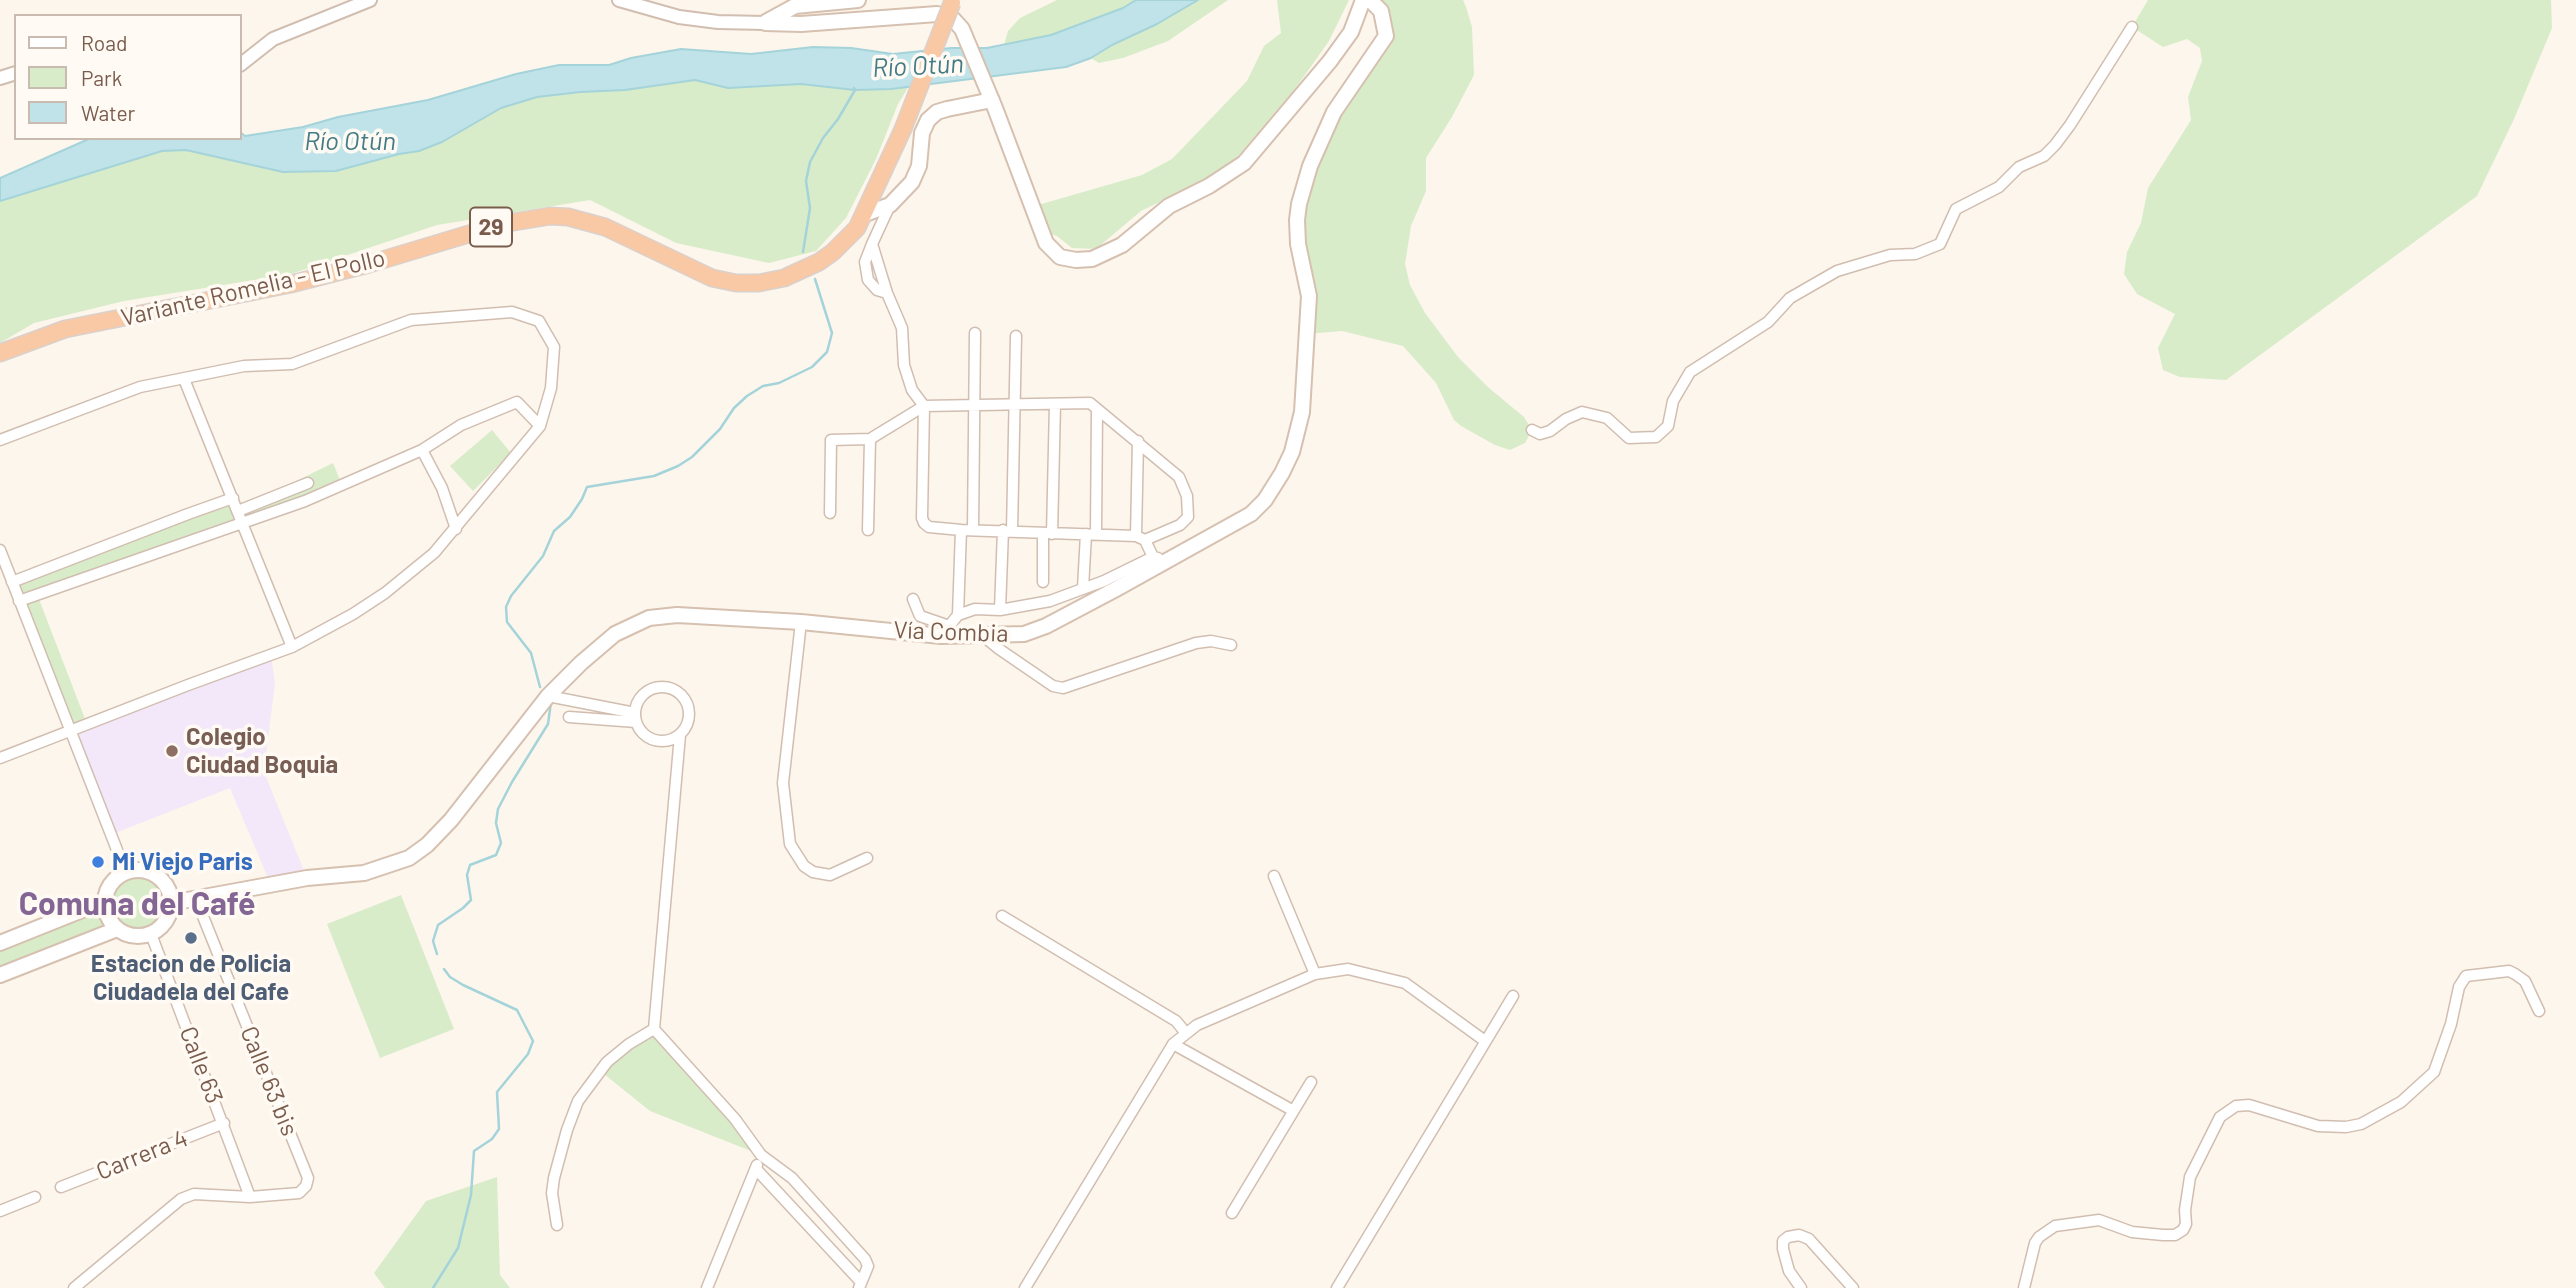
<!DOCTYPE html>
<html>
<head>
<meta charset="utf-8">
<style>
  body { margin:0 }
  #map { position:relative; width:2576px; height:1288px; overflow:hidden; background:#fdf6ec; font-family:Barlow,sans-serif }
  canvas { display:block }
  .legend { position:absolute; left:14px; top:14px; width:228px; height:126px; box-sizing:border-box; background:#fffaf3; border:2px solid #cabbb1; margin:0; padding:9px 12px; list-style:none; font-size:21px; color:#7a5c4d }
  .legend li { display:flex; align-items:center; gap:14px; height:35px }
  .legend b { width:35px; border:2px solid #cabbb1 }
</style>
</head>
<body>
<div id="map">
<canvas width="2576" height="1288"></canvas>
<ul class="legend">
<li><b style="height:9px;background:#fff"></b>Road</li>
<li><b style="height:19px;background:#d8ecc9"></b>Park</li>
<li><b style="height:19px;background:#bfe3e8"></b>Water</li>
</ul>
</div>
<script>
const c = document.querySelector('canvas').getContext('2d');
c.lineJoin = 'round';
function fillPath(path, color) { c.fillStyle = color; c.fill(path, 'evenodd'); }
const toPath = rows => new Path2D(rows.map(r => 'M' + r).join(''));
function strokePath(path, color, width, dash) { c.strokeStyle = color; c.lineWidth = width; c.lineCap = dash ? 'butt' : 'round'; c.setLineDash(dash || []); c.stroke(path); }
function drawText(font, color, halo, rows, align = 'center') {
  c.font = font + ' Barlow,sans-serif'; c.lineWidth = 7; c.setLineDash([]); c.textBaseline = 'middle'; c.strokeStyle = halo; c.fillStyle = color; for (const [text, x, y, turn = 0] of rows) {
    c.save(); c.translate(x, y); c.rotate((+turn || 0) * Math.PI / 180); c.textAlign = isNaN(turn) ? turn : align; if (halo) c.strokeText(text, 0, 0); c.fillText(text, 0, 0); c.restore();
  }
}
fillPath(toPath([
  [271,656,275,683,264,772,307,878,271,885,230,788,110,835,70,731]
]), '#f3e8fa');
fillPath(toPath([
  [1057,0,1136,0,1123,8,1051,35,1004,45,1008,31,1020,18],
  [1198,0,1228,0,1168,41,1123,58,1099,63,1091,58,1112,45,1157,24],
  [1277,0,1349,0,1329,41,1295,89,1233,162,1196,184,1141,211,1096,249,1072,248,1057,236,1046,232,1038,205,1142,175,1172,159,1247,81,1264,46,1281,33],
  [1370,0,1463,0,1466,7,1472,27,1474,75,1452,117,1426,158,1426,191,1411,226,1405,264,1410,285,1425,313,1458,357,1489,388,1524,417,1532,430,1525,443,1510,450,1495,445,1461,426,1454,420,1436,383,1403,346,1342,331,1307,334,1298,244,1310,166,1386,36],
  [2148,0,2551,0,2552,28,2514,119,2477,196,2226,380,2180,377,2163,370,2158,348,2175,314,2137,294,2124,274,2127,252,2141,223,2148,188,2191,120,2188,97,2202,61,2200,48,2187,39,2163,47,2132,27],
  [920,68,898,104,876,159,846,218,816,251,769,263,676,243,590,200,437,225,291,274,124,301,34,323,0,343,0,201,75,168,195,141,244,164,529,89,653,72],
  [492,430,511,453,473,491,450,466],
  [333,463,342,485,37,594,87,724,70,731,12,582,233,498,237,507,288,485],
  [135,871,153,874,166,886,170,894,169,916,156,931,142,936,133,936,117,929,0,975,0,943,105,901,112,884,118,878],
  [401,895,454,1029,380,1058,327,924],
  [654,1029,761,1155,650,1111,599,1070],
  [497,1177,500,1275,510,1288,385,1288,374,1273,426,1201]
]), '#d8ecc9');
const water = toPath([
  [1136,0,1198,0,1157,24,1112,45,1091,58,1066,67,891,89,855,90,801,84,728,88,695,80,625,90,580,92,537,97,501,108,442,142,419,151,399,154,336,171,283,172,186,150,162,151,0,201,0,178,91,138,240,138,240,132,245,136,303,127,338,117,428,100,516,74,559,65,609,65,631,58,681,49,751,54,813,47,851,48,893,54,951,48,987,48,1051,35,1123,8,1136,0]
]);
fillPath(water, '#bfe3e8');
strokePath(water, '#a5d3da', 2);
strokePath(toPath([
  [803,252,810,208,806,181,810,162,823,138,838,119,855,90,854,88],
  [540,687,531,653,507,622,506,607,511,596,543,556,554,531,570,517,582,499,587,487,654,476,678,466,692,457,720,429,734,408,747,396,763,386,779,383,812,367,827,352,832,333,815,279],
  [437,954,433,941,438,925,463,908,471,900,467,875,470,865,496,855,501,843,496,823,498,809,512,782,548,724,551,702],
  [433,1288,458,1248,471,1195,474,1151,492,1139,499,1129,497,1092,528,1054,533,1041,517,1010,463,985,450,977,444,969]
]), '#a5d3da', 2.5);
const minor = toPath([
  [890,205,872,244,887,293,902,328,904,365,912,390,924,406,922,518,924,523,929,527,961,530,1136,536,1145,540,1153,557],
  [872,244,865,262,868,280,877,290,887,293],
  [184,379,292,647],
  [1532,430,1540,434,1550,431,1566,419,1582,412,1607,418,1629,438,1656,437,1668,426,1673,401,1690,372,1768,322,1790,298,1837,271,1890,255,1915,254,1940,244,1956,209,1999,187,2019,167,2044,156,2055,145,2070,125,2132,27],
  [0,440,140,387,244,366,292,364,411,320,512,312,539,321,554,347,551,388,540,426,434,553,385,593,353,614,292,647,188,685,0,758],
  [422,450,442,488,456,529],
  [238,511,308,483],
  [830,513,831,440,870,439,924,406,1090,403,1179,477,1187,496,1188,517,1180,525,1145,540],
  [868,530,870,439],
  [973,530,975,333],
  [1012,531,1016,336],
  [1052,534,1055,404],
  [1096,534,1097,409],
  [1136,536,1138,441],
  [0,550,126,873],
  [12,582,188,514,233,498],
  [1043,582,1043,534],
  [1083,588,1086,534],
  [913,599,920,616,949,626],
  [19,601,305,501,422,450,461,425,517,402,540,426],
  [1000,610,1003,530],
  [958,615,961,530],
  [801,622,783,783,790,844,804,866,813,872,830,875,867,858],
  [982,635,999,649,1053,686,1063,688,1196,643,1211,641,1231,645],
  [941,636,958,615,975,609,1000,610,1050,601,1104,581,1153,557,1158,558],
  '635 714a27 27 0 1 1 54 0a27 27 0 1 1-54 0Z',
  [548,696,635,713],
  [569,717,636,722],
  [680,735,654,1029,735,1119,761,1155,792,1178,865,1259,868,1266,859,1288],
  [1274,876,1315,974],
  [1002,916,1176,1021,1185,1032],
  [151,934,250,1197],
  [1173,1044,1292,1110],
  [756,1169,861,1282],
  [61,1187,224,1123],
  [0,1211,35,1197],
  [1232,1213,1311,1082],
  [557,1225,552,1193,554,1178,567,1130,578,1101,607,1062,629,1044,654,1029],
  [74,1288,181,1199,194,1194,250,1197,299,1193,306,1186,308,1178,196,899],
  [707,1288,757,1165],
  [1025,1288,1173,1044,1197,1025,1315,974,1348,969,1405,983,1485,1041],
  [1337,1288,1513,996],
  [1801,1288,1789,1271,1783,1249,1783,1241,1788,1237,1799,1235,1809,1239,1853,1288],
  [2024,1288,2035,1243,2039,1237,2055,1226,2099,1220,2132,1232,2163,1235,2175,1235,2183,1230,2186,1224,2185,1210,2190,1177,2220,1117,2236,1106,2249,1105,2318,1126,2346,1127,2361,1124,2401,1102,2434,1072,2451,1024,2459,987,2466,976,2509,971,2515,974,2525,981,2539,1011]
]);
const tertiary = toPath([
  [619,0,679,17,718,22,765,23],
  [240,65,273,39,370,0],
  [0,78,16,73]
]);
const secondary = toPath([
  [766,22,795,6,858,0],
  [765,23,801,24,937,14,953,19,962,29,995,108,1046,243,1060,257,1076,260,1092,259,1122,245,1169,206,1209,186,1244,163,1330,61,1351,32,1363,0],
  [865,214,890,205,912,182,919,166,922,133,928,120,937,112,947,109,992,100],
  '105 903a33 33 0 1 1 66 0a33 33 0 1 1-66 0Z',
  [171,903,307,878,364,873,409,858,427,845,451,820,548,696,581,663,615,634,649,618,677,615,801,622,941,636,1024,634,1046,626,1116,589,1251,514,1265,500,1282,473,1292,452,1302,412,1309,296,1298,244,1297,220,1299,204,1310,166,1334,112,1386,36,1381,11,1370,0],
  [0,943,105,901],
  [0,975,117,929]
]);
const trunk = toPath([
  [0,353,65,329,291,284,369,264,502,224,550,216,568,217,605,227,712,278,736,283,759,283,784,278,819,262,833,252,857,228,903,129]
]);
strokePath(minor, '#d1beb0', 13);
strokePath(tertiary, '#d1beb0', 16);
strokePath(secondary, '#d6c0b0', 18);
strokePath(trunk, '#dad1cd', 19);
strokePath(minor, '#fff', 10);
strokePath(tertiary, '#fff', 12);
strokePath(secondary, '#fff', 14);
strokePath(trunk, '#f9c8a4', 16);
const trunkBridge = toPath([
  [903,129,952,3]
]);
strokePath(trunkBridge, '#dad1cd', 19, []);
strokePath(trunkBridge, '#f9c8a4', 16);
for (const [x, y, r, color] of [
  [172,751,7,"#8d6e63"],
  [98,862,7,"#3f7fe0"],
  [191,938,7,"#5c6f8a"]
]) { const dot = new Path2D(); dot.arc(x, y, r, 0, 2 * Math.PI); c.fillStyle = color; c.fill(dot); strokePath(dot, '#fffaf3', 2.5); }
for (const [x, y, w] of [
  [491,227,42]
]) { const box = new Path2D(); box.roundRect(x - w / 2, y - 19.5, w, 39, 5); c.fillStyle = '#fffaf3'; c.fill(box); strokePath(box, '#7a5c4d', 2); }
drawText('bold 23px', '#7a5c4d', null, [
  ["29",491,227]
]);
drawText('24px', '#7a5c4d', '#fffaf3', [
  ["Variante Romelia - El Pollo",253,288,-13],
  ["Vía Combia",951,632,2],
  ["Calle 63",201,1065,69],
  ["Calle 63 bis",269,1081,68],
  ["Carrera 4",142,1155,-22]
]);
drawText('bold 24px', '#785e54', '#fffaf3', [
  ["Colegio",186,737],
  ["Ciudad Boquia",186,765]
], 'left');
drawText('bold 24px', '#366cbe', '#fffaf3', [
  ["Mi Viejo Paris",112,862]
], 'left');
drawText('bold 24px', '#4e5e75', '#fffaf3', [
  ["Estacion de Policia",191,964],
  ["Ciudadela del Cafe",191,992]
]);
drawText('italic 26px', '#437c86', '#fffaf3', [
  ["Río Otún",918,66,-3],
  ["Río Otún",350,141]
]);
drawText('bold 32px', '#846695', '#fffaf3', [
  ["Comuna del Café",137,904]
]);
</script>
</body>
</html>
